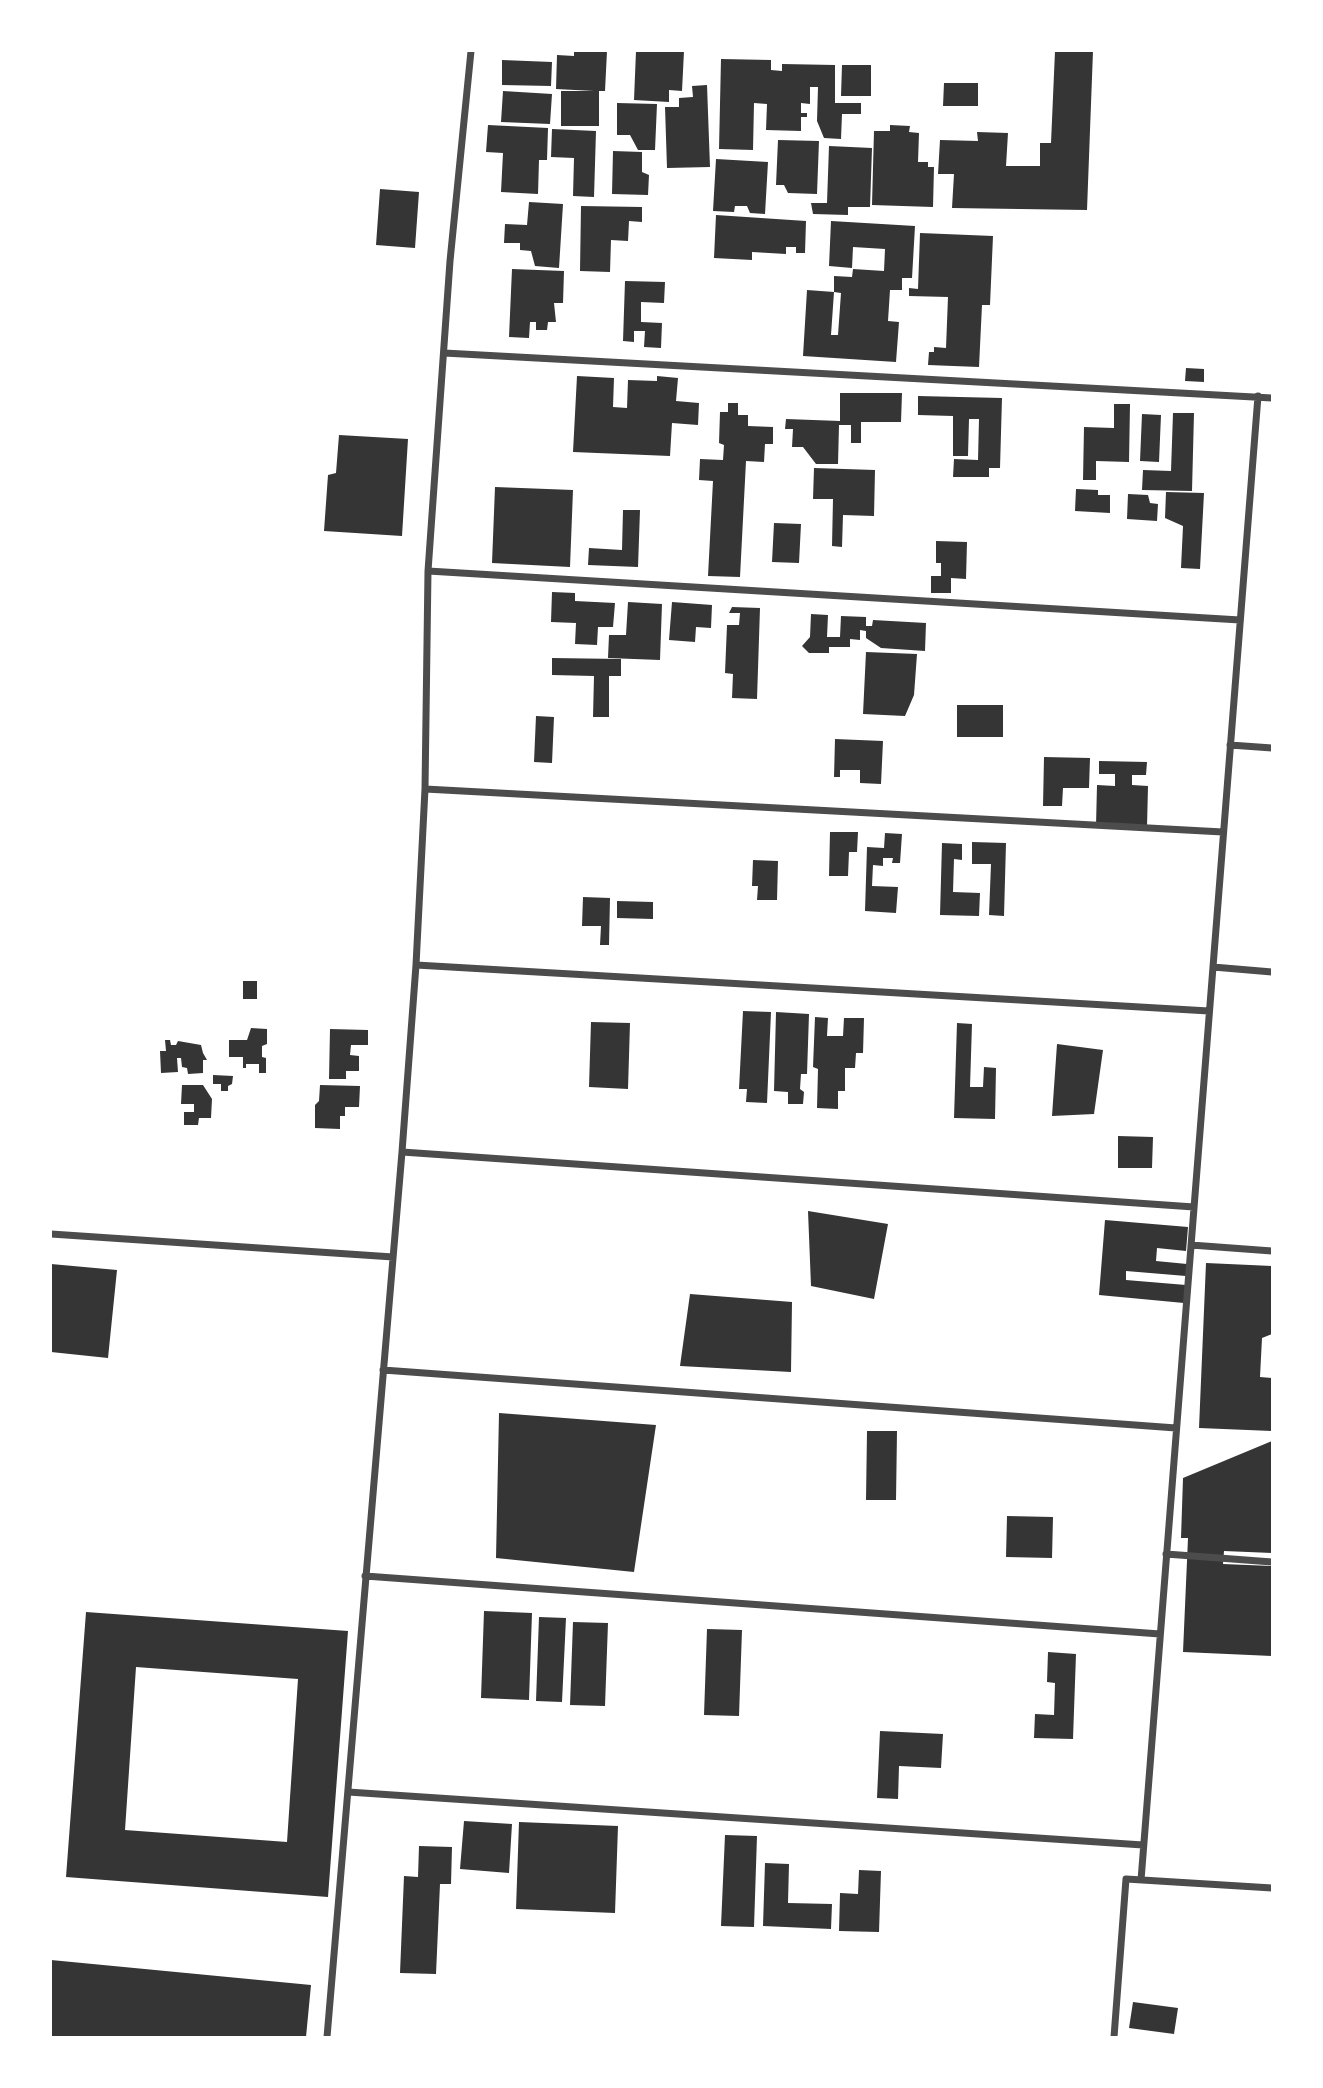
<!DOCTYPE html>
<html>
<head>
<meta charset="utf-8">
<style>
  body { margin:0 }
  #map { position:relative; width:1323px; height:2088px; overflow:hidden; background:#fff; font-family:Figtree,sans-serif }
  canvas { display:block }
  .frame { position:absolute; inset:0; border:52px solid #fff; pointer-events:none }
</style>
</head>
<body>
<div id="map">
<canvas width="1323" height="2088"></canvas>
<div class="frame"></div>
</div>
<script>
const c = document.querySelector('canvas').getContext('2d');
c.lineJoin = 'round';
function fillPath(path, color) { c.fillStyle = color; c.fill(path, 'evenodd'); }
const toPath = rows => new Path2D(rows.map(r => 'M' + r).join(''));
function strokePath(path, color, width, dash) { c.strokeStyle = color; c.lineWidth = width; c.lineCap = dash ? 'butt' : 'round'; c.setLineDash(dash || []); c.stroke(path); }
fillPath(toPath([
  [574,51,607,51,605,91,599,91,599,126,561,126,561,91,594,91,556,89,557,55,574,56],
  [636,51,684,51,682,91,669,90,669,102,634,100],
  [1055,51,1093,51,1087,210,952,208,954,174,938,174,940,140,978,141,977,132,1008,133,1006,166,1040,166,1040,143,1051,143],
  [721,59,771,60,771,70,782,71,782,64,835,65,835,103,861,103,861,114,842,114,841,139,824,138,817,121,818,87,810,87,810,104,801,103,801,113,807,113,807,117,801,117,801,131,766,130,767,104,754,103,753,150,719,149],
  [502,60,552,62,551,86,502,85],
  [842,65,871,65,871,96,841,96],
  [944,83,978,83,978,106,943,106],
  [707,85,710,167,667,168,665,107,679,107,679,98,693,97,692,86],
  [503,91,552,94,550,124,501,122],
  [617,103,657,104,655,150,638,150,630,135,617,135],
  [488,125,548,128,547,160,539,160,538,194,501,192,503,153,486,152],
  [890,125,910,126,909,132,919,133,918,162,928,162,928,167,934,167,933,207,872,205,874,131,890,131],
  [552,129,596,131,594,197,573,196,574,158,551,157],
  [778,140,819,141,817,194,788,193,784,185,776,185],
  [829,146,872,148,870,207,848,207,848,215,813,214,811,203,827,203],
  [613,151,642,152,642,172,649,175,648,195,612,194],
  [716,159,768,162,765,214,750,213,747,206,735,206,734,212,713,211],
  [380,189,419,192,415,248,376,245],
  [529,202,563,204,559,268,535,266,531,251,520,250,520,243,504,243,505,224,527,225],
  [581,206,642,207,642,222,629,221,628,241,611,240,610,272,580,271],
  [716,215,806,221,805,253,796,253,796,247,786,247,786,254,752,252,752,260,714,258],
  [831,221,915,226,912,278,902,278,902,290,890,290,888,321,899,322,896,362,803,356,807,290,834,292,831,335,838,335,841,293,834,292,834,276,852,277,853,269,884,271,885,249,853,247,852,268,829,266],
  [920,233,993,236,990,305,982,305,979,367,928,365,929,352,934,352,934,347,946,348,948,297,909,296,909,288,918,289],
  [512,269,564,271,563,303,554,303,556,322,548,322,547,330,536,330,536,322,530,322,529,338,509,337],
  [625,281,665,282,664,303,641,302,641,322,662,323,661,348,644,347,645,331,634,331,634,342,623,341],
  [1186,368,1204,369,1204,382,1185,381],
  [577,376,614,378,613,407,627,408,628,380,657,381,657,376,678,378,676,401,699,403,698,425,672,423,670,456,573,452],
  [840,393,902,393,901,422,861,422,861,443,851,443,851,425,839,425,838,464,816,464,803,447,792,447,793,429,785,429,786,419,840,421],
  [918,396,1002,398,1000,468,989,468,989,477,953,477,954,459,978,460,979,419,969,419,968,456,953,456,953,416,918,415],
  [728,403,738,403,738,415,748,415,748,426,773,427,773,444,765,444,764,462,746,461,740,577,708,576,713,481,699,480,700,459,723,460,724,445,719,443,720,412,728,412],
  [1114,404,1130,404,1129,462,1096,461,1096,480,1083,480,1084,427,1114,428],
  [1173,413,1194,413,1192,491,1142,490,1143,470,1171,471],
  [1142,414,1161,415,1159,462,1140,461],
  [339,435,408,439,402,536,324,531,328,475,336,473],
  [814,468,875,470,874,516,843,515,842,547,832,546,833,499,813,499],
  [495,487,573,490,570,567,492,563],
  [1076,489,1098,490,1098,495,1110,495,1110,513,1075,511],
  [1166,492,1204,493,1200,569,1181,568,1183,526,1165,518],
  [1128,494,1148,495,1150,503,1158,504,1157,521,1127,519],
  [623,510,640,510,638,567,588,565,589,548,622,550],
  [774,523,801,524,799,563,772,562],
  [936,541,967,542,966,579,951,578,951,593,931,593,931,576,941,576,941,563,936,563],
  [552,592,575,593,575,601,615,603,613,627,598,627,597,645,575,644,576,623,551,622],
  [628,602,662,604,660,660,608,658,609,635,626,635],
  [672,602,712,605,711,628,696,627,695,642,669,640],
  [732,607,760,608,757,699,732,698,733,674,725,673,727,625,739,625,740,613,729,613],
  [811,614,828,615,827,637,840,637,841,616,866,617,866,626,872,626,873,620,926,623,925,651,881,648,866,638,866,631,860,630,860,640,850,639,850,647,829,647,829,653,809,653,802,646,810,637],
  [866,652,917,654,914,695,905,716,863,714],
  [552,658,621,659,621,676,609,676,609,717,593,717,594,676,552,675],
  [957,705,1003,705,1003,737,957,737],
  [536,716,554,717,552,763,534,762],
  [835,739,883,741,881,784,860,783,860,770,840,770,840,777,834,777],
  [1044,757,1090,758,1089,788,1063,788,1062,806,1043,806],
  [1099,761,1147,762,1146,775,1132,775,1132,785,1148,786,1147,827,1096,826,1097,785,1115,786,1115,774,1099,774],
  [830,832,858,832,857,852,849,852,848,876,829,876],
  [885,833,902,834,900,863,892,863,893,858,883,858,883,866,873,865,872,886,898,887,896,913,865,911,867,847,884,848],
  [972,842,1006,843,1004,916,989,915,991,864,972,864],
  [942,843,962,844,962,860,954,859,953,892,980,893,979,916,940,915],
  [753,860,778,861,777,900,757,900,758,886,752,886],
  [583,897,610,898,609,945,600,945,601,926,582,926],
  [617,901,653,902,653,919,617,918],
  [243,981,257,981,257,999,243,999],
  [743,1011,771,1012,767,1103,746,1102,747,1089,739,1089],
  [776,1012,809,1014,807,1074,801,1074,800,1089,804,1092,803,1104,788,1104,788,1092,774,1091],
  [815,1017,828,1018,827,1036,843,1036,844,1018,864,1018,863,1053,856,1053,855,1068,845,1068,845,1091,838,1091,838,1109,817,1108,818,1069,813,1067],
  [591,1022,630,1023,628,1089,589,1087],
  [957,1023,972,1024,970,1087,983,1087,984,1067,996,1068,995,1119,954,1118],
  [251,1028,267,1029,267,1044,262,1046,262,1057,266,1058,266,1073,259,1073,259,1064,246,1064,246,1068,243,1068,243,1057,229,1057,229,1040,247,1040],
  [330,1029,368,1030,368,1045,351,1045,350,1055,359,1056,359,1071,346,1071,346,1079,329,1079],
  [165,1040,170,1040,171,1045,176,1045,178,1041,201,1045,203,1053,207,1060,203,1060,203,1073,188,1074,187,1068,182,1067,181,1058,177,1058,178,1072,161,1073,160,1051,166,1051],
  [1057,1044,1103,1050,1094,1114,1052,1116],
  [213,1075,233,1076,232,1084,228,1086,228,1091,221,1091,221,1084,213,1084],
  [182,1085,203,1085,212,1099,211,1118,199,1118,198,1125,184,1125,184,1112,194,1112,194,1104,181,1104],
  [320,1085,360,1086,359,1107,345,1107,345,1116,340,1116,340,1129,315,1128,315,1105,319,1101],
  [1118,1136,1153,1137,1152,1168,1118,1168],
  [808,1211,888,1224,874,1299,811,1286],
  [1105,1220,1188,1227,1186,1251,1157,1248,1156,1261,1187,1264,1186,1276,1126,1271,1126,1280,1186,1285,1184,1303,1099,1295],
  [1206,1263,1272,1266,1272,1334,1262,1338,1260,1377,1272,1378,1272,1431,1199,1428],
  [51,1264,117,1270,108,1358,51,1352],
  [690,1294,792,1302,791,1372,680,1366],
  [499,1413,656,1425,634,1572,496,1558],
  [867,1431,897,1431,896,1500,866,1500],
  [1272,1441,1272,1553,1224,1551,1223,1564,1272,1566,1272,1656,1183,1652,1188,1538,1181,1538,1183,1478],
  [1007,1516,1053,1517,1052,1558,1006,1557],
  [484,1611,532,1613,529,1700,481,1698],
  [86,1612,348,1631,328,1897,66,1877],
  [136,1667,298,1679,287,1842,125,1830],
  [539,1617,566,1618,562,1702,536,1701],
  [573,1622,608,1623,605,1706,570,1705],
  [707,1629,742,1630,739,1716,704,1715],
  [1048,1652,1076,1654,1073,1739,1034,1738,1035,1714,1054,1715,1055,1683,1047,1682],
  [880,1731,943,1734,941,1768,899,1766,898,1799,877,1798],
  [464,1821,512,1824,509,1873,460,1869],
  [519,1822,618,1826,615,1913,516,1909],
  [725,1835,757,1836,754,1927,721,1926],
  [419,1846,452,1847,451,1884,440,1884,436,1974,400,1973,404,1876,418,1877],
  [765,1863,789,1864,788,1903,832,1904,831,1929,763,1926],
  [859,1870,881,1871,879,1932,839,1931,840,1893,858,1894],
  [51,1960,311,1985,306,2037,51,2037],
  [1133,2002,1178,2008,1174,2034,1129,2028]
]), '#353535');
strokePath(toPath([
  [444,353,1272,398],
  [428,571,1240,620],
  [1230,745,1272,748],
  [425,789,1223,832],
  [416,965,1209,1011],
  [1213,967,1272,972],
  [402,1152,1194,1207],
  [51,1234,393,1257],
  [1191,1245,1272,1251],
  [383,1370,1176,1428],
  [1166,1554,1272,1562],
  [365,1576,1160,1634],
  [348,1792,1143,1845],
  [1141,1880,1258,396],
  [327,2037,402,1152,416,965,425,789,428,571,450,261,471,51],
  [1114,2037,1126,1879,1272,1888]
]), '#4c4c4c', 7);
</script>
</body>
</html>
